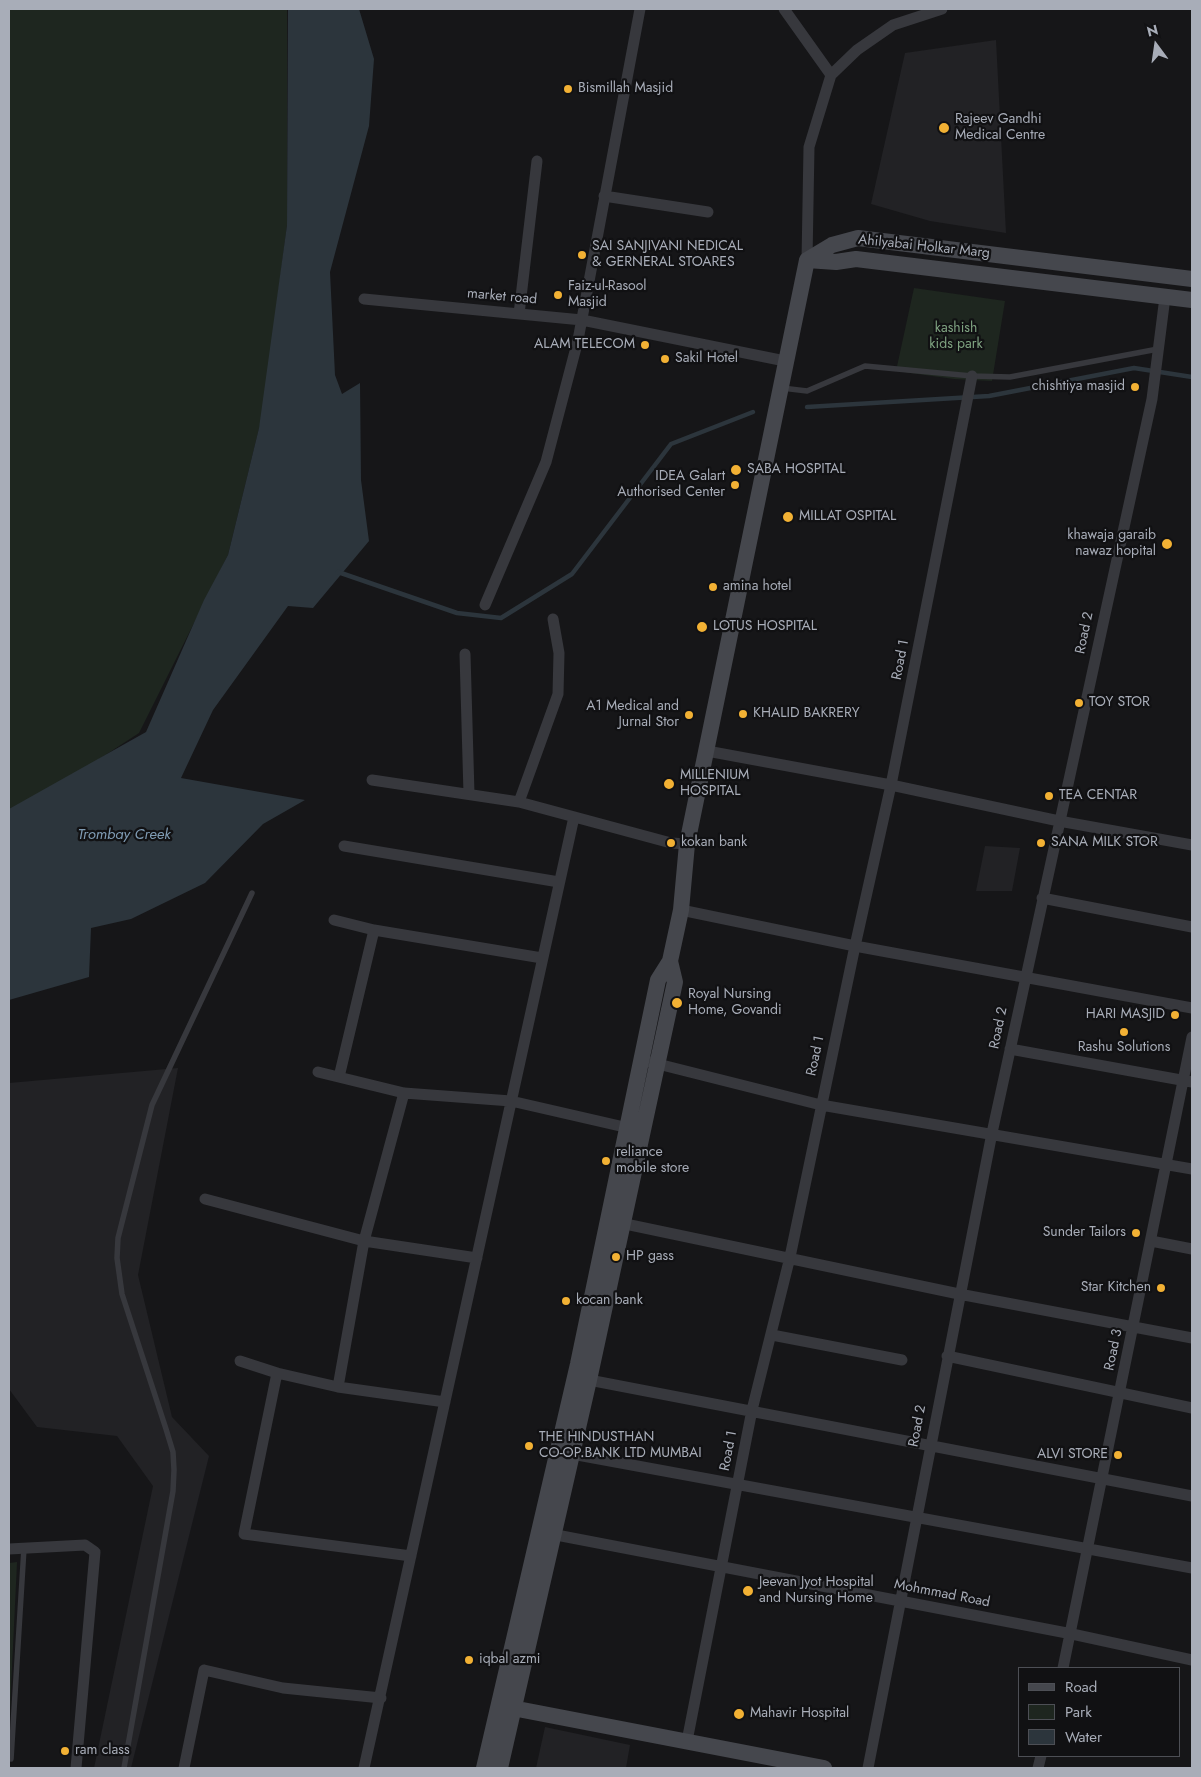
<!DOCTYPE html>
<html>
<head>
<meta charset="utf-8">
<style>
  body { margin:0 }
  #map { position:relative; width:1201px; height:1777px; overflow:hidden; background:#161618; font-family:Jost,sans-serif }
  canvas { display:block }
  .frame { position:absolute; inset:0; border:10px solid #a8adb8; pointer-events:none }
  .legend { position:absolute; left:1018px; top:1667px; width:162px; height:90px; box-sizing:border-box; background:#111113; border:1px solid #4d4f55; margin:0; padding:6px 9px; list-style:none; font-size:15px; color:#a8adb8 }
  .legend li { display:flex; align-items:center; gap:10px; height:25px }
  .legend b { width:25px; border:1px solid #4d4f55 }
  .north { position:absolute; left:1131px; top:20px; width:50px; height:50px; -webkit-text-stroke:4px #111113; paint-order:stroke; rotate:346deg; font-size:14px; font-weight:700; line-height:20px; text-align:center; color:#a8adb8 }
  .north::after { content:''; display:block; margin:auto; width:18px; height:22px; background:#a8adb8; clip-path:polygon(50% 0,100% 100%,50% 72%,0 100%) }
</style>
</head>
<body>
<div id="map">
<canvas width="1201" height="1777"></canvas>
<div class="frame"></div>
<ul class="legend">
<li><b style="height:6px;background:#45474d"></b>Road</li>
<li><b style="height:14px;background:#1e261f"></b>Park</li>
<li><b style="height:14px;background:#2c353c"></b>Water</li>
</ul>
<div class="north">N</div>
</div>
<script>
const c = document.querySelector('canvas').getContext('2d');
c.lineJoin = 'round';
function fillPath(path, color) { c.fillStyle = color; c.fill(path, 'evenodd'); }
const toPath = rows => new Path2D(rows.map(r => 'M' + r).join(''));
function strokePath(path, color, width, dash) { c.strokeStyle = color; c.lineWidth = width; c.lineCap = dash ? 'butt' : 'round'; c.setLineDash(dash || []); c.stroke(path); }
function drawText(font, color, halo, rows, align = 'center') {
  c.font = font + ' Jost,sans-serif'; c.lineWidth = 4.5; c.setLineDash([]); c.textBaseline = 'middle'; c.strokeStyle = halo; c.fillStyle = color; for (const [text, x, y, turn = 0] of rows) {
    c.save(); c.translate(x, y); c.rotate((+turn || 0) * Math.PI / 180); c.textAlign = isNaN(turn) ? turn : align; if (halo) c.strokeText(text, 0, 0); c.fillText(text, 0, 0); c.restore();
  }
}
fillPath(toPath([
  [996,40,1006,233,930,221,871,204,905,53],
  [985,846,1020,848,1012,891,976,891],
  [178,1068,138,1275,172,1417,209,1456,131,1768,94,1768,153,1486,117,1436,37,1427,9,1389,9,1083],
  [545,1727,630,1745,626,1768,536,1768]
]), '#222225');
fillPath(toPath([
  [9,9,287,9,287,225,263,412,228,555,139,733,9,818],
  [914,288,1005,301,992,381,954,379,896,371],
  [17,1562,17,1563,9,1730,9,1563]
]), '#1e261f');
fillPath(toPath([
  [288,9,359,9,374,59,369,126,330,272,335,375,342,394,360,383,361,480,369,541,313,608,288,606,213,710,181,778,305,800,263,824,205,883,131,919,91,928,89,977,9,1000,9,809,146,732,204,600,228,555,259,428,287,225]
]), '#2c353c');
strokePath(toPath([
  [807,407,989,396,1134,368,1192,377],
  [338,572,457,613,501,618,572,574,671,444,753,412]
]), '#2c353c', 4.5);
strokePath(toPath([
  [782,388,807,391,865,366,972,376,1010,377,1158,349],
  [11,1759,24,1548],
  [124,1768,173,1491,174,1470,173,1452,166,1429,122,1294,117,1258,118,1238,152,1105,252,893]
]), '#37383d', 5.5);
strokePath(toPath([
  [784,9,831,75],
  [604,196,708,212],
  [807,260,809,147,831,75,857,50,893,25,942,9],
  [364,299,582,320,785,361],
  [519,314,537,161],
  [485,605,546,462,578,340,640,9],
  [465,654,469,794],
  [707,751,891,785,1059,821,1192,845],
  [372,780,519,802,671,843,687,844],
  [519,802,558,694,559,653,553,619],
  [344,846,559,882],
  [1042,898,1192,927],
  [681,910,855,946,1192,1008],
  [334,920,374,930,542,958],
  [1010,1049,1192,1082],
  [650,1062,821,1105,1192,1169],
  [318,1072,404,1093,511,1101,633,1129],
  [339,1077,374,930],
  [205,1199,364,1241,477,1258],
  [616,1222,959,1294,1192,1338],
  [1151,1241,1192,1249],
  [772,1335,902,1360],
  [947,1356,1192,1408],
  [240,1361,277,1373,338,1387,445,1402],
  [277,1373,244,1534,411,1556],
  [589,1380,1192,1496],
  [338,1387,364,1241,404,1093],
  [572,1454,1192,1568],
  [546,1533,1072,1634,1192,1660],
  [9,1549,85,1545,95,1552,76,1768],
  [1063,1668,1192,1037],
  [687,1741,752,1410,790,1257,855,946,891,785,972,376],
  [184,1768,204,1670,283,1688,381,1698],
  [364,1768,574,817],
  [868,1768,992,1133,1152,399,1165,297],
  [1038,1768,1041,1756]
]), '#37383d', 11);
strokePath(toPath([
  [807,260,832,245,858,238,1192,279],
  [807,260,836,262,856,259,1192,300],
  [502,1706,824,1768],
  [484,1768,578,1364,658,980,670,961,681,910,687,844,807,260],
  [500,1768,589,1380,675,982,670,961]
]), '#45474d', 16);
for (const [x, y, r, color] of [
  [568,89,5,"#f2b134"],
  [944,128,6,"#f2b134"],
  [582,255,5,"#f2b134"],
  [558,295,5,"#f2b134"],
  [645,345,5,"#f2b134"],
  [665,359,5,"#f2b134"],
  [1135,387,5,"#f2b134"],
  [736,470,6,"#f2b134"],
  [735,485,5,"#f2b134"],
  [788,517,6,"#f2b134"],
  [1167,544,6,"#f2b134"],
  [713,587,5,"#f2b134"],
  [702,627,6,"#f2b134"],
  [1079,703,5,"#f2b134"],
  [743,714,5,"#f2b134"],
  [689,715,5,"#f2b134"],
  [669,784,6,"#f2b134"],
  [1049,796,5,"#f2b134"],
  [671,843,5,"#f2b134"],
  [1041,843,5,"#f2b134"],
  [677,1003,6,"#f2b134"],
  [1175,1015,5,"#f2b134"],
  [1124,1032,5,"#f2b134"],
  [606,1161,5,"#f2b134"],
  [1136,1233,5,"#f2b134"],
  [616,1257,5,"#f2b134"],
  [1161,1288,5,"#f2b134"],
  [566,1301,5,"#f2b134"],
  [529,1446,5,"#f2b134"],
  [1118,1455,5,"#f2b134"],
  [748,1591,6,"#f2b134"],
  [469,1660,5,"#f2b134"],
  [739,1714,6,"#f2b134"],
  [65,1751,5,"#f2b134"]
]) { const dot = new Path2D(); dot.arc(x, y, r, 0, 2 * Math.PI); c.fillStyle = color; c.fill(dot); strokePath(dot, '#111113', 2); }
drawText('14px', '#a8adb8', '#111113', [
  ["Bismillah Masjid",578,89],
  ["Rajeev Gandhi",955,120],
  ["Medical Centre",955,136],
  ["SAI SANJIVANI NEDICAL",592,247],
  ["& GERNERAL STOARES",592,263],
  ["Faiz-ul-Rasool",568,287],
  ["Masjid",568,303],
  ["ALAM TELECOM",635,345,"right"],
  ["Sakil Hotel",675,359],
  ["chishtiya masjid",1125,387,"right"],
  ["SABA HOSPITAL",747,470],
  ["IDEA Galart",725,477,"right"],
  ["Authorised Center",725,493,"right"],
  ["MILLAT OSPITAL",799,517],
  ["khawaja garaib",1156,536,"right"],
  ["nawaz hopital",1156,552,"right"],
  ["amina hotel",723,587],
  ["LOTUS HOSPITAL",713,627],
  ["TOY STOR",1089,703],
  ["A1 Medical and",679,707,"right"],
  ["Jurnal Stor",679,723,"right"],
  ["KHALID BAKRERY",753,714],
  ["MILLENIUM",680,776],
  ["HOSPITAL",680,792],
  ["TEA CENTAR",1059,796],
  ["kokan bank",681,843],
  ["SANA MILK STOR",1051,843],
  ["Royal Nursing",688,995],
  ["Home, Govandi",688,1011],
  ["HARI MASJID",1165,1015,"right"],
  ["Rashu Solutions",1124,1048,"center"],
  ["reliance",616,1153],
  ["mobile store",616,1169],
  ["Sunder Tailors",1126,1233,"right"],
  ["HP gass",626,1257],
  ["Star Kitchen",1151,1288,"right"],
  ["kocan bank",576,1301],
  ["THE HINDUSTHAN",539,1438],
  ["CO-OP.BANK LTD MUMBAI",539,1454],
  ["ALVI STORE",1108,1455,"right"],
  ["Jeevan Jyot Hospital",759,1583],
  ["and Nursing Home",759,1599],
  ["iqbal azmi",479,1660],
  ["Mahavir Hospital",750,1714],
  ["ram class",75,1751]
], 'left');
drawText('14px', '#a8adb8', '#111113', [
  ["Ahilyabai Holkar Marg",924,247,6],
  ["market road",502,297,5],
  ["Road 2",1085,633,-78],
  ["Road 1",901,660,-79],
  ["Road 2",999,1028,-78],
  ["Road 1",816,1056,-78],
  ["Road 3",1114,1350,-78],
  ["Road 2",918,1426,-79],
  ["Road 1",729,1451,-79],
  ["Mohmmad Road",942,1594,11]
]);
drawText('14px', '#7fa381', '#111113', [
  ["kashish",956,329],
  ["kids park",956,345]
]);
drawText('italic 15px', '#7f9bb3', '#111113', [
  ["Trombay Creek",124,835]
]);
</script>
</body>
</html>
